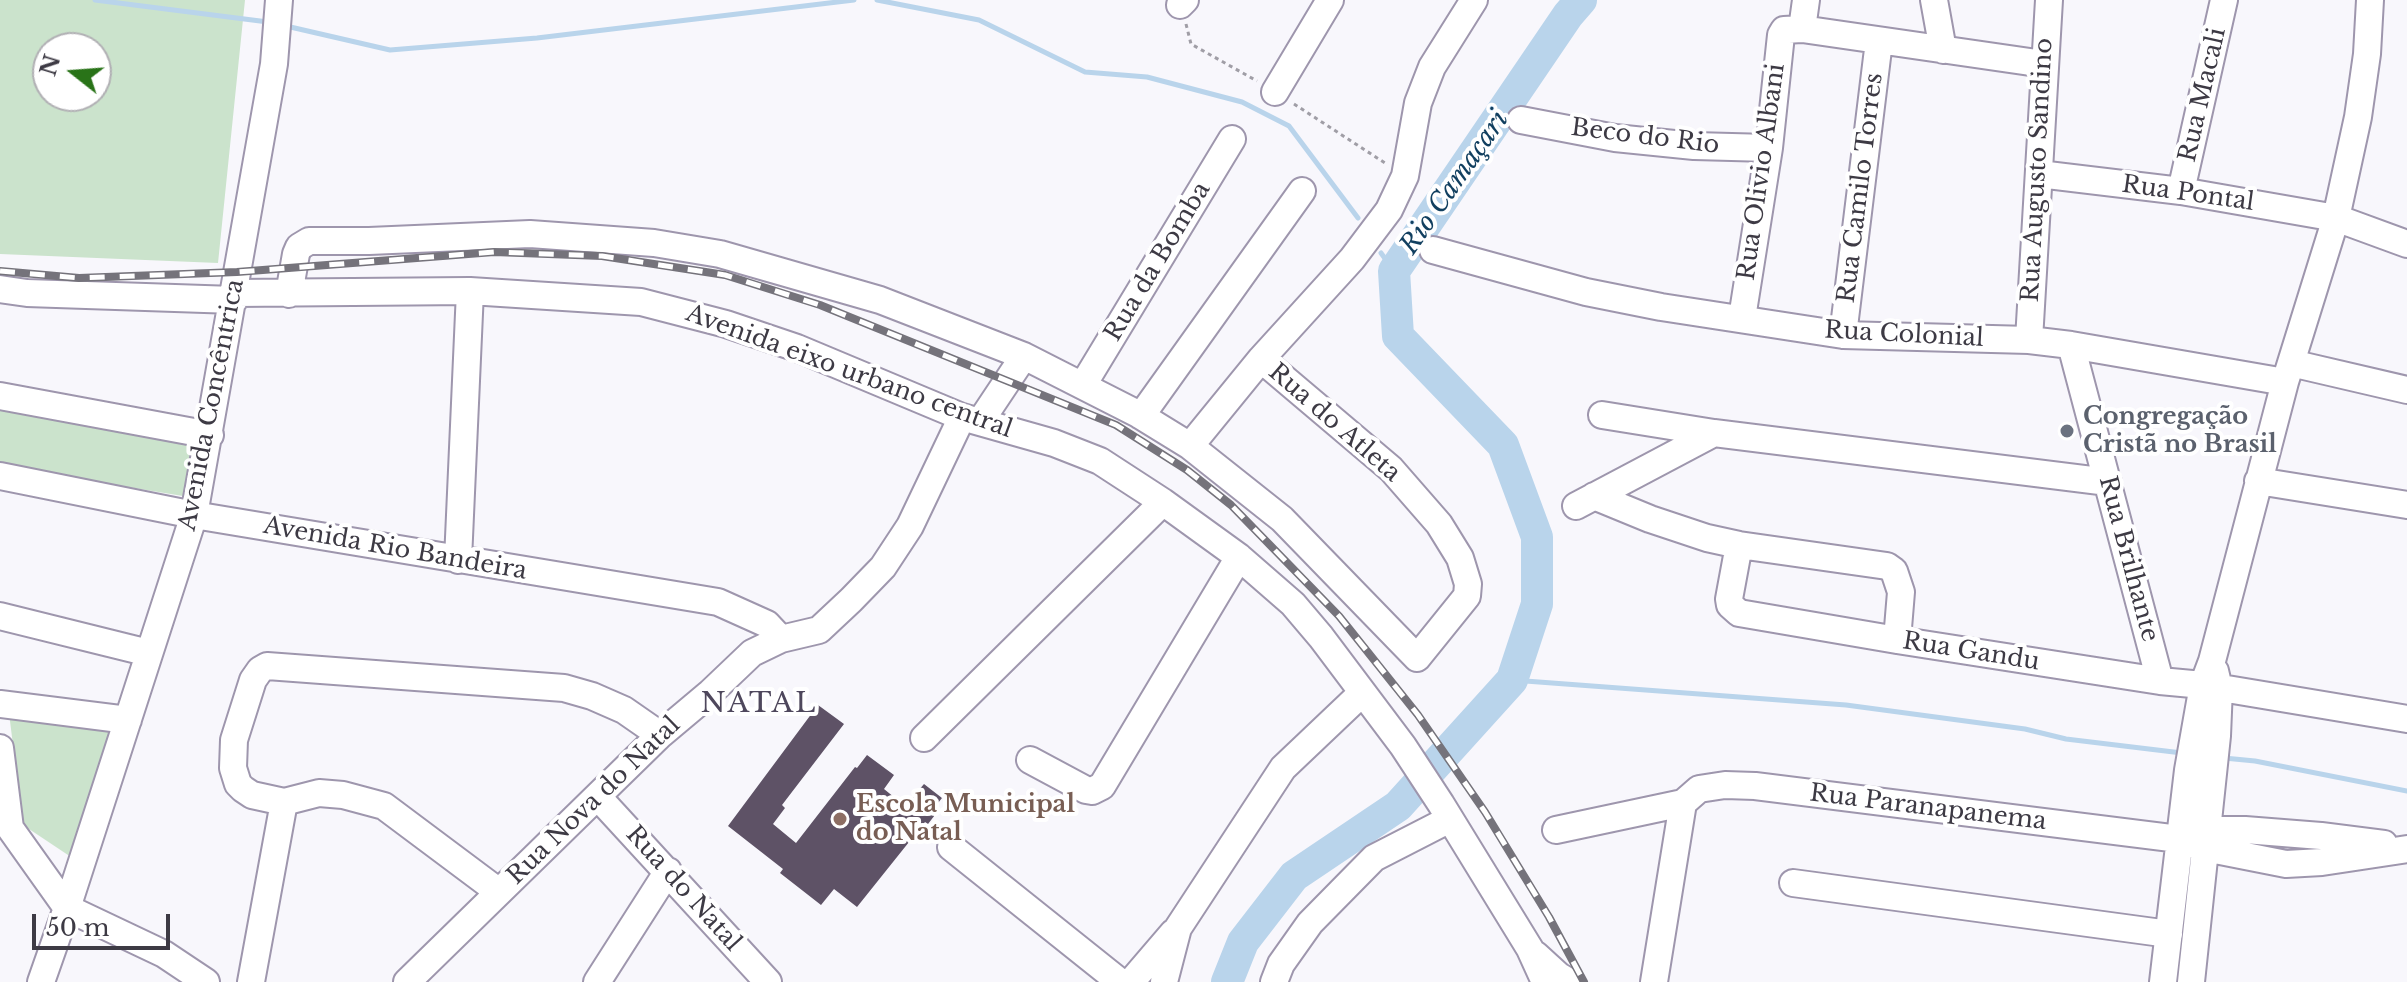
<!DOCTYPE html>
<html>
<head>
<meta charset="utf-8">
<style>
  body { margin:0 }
  #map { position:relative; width:2407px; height:982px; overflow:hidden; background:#f8f7fc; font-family:"Libre Baskerville",serif }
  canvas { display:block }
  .north { position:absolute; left:32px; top:32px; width:80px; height:80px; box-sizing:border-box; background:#fff; border:2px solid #b1b0b4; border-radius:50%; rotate:287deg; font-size:22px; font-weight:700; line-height:32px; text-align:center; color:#3d3a44 }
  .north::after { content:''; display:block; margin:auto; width:28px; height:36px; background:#297318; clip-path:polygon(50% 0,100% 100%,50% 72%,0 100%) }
  .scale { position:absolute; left:32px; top:914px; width:138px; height:36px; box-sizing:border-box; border:4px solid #3d3a44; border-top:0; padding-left:10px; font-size:24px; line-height:28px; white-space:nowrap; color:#3d3a44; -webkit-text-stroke:6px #fff; paint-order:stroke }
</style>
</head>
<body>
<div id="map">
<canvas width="2407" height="982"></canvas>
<div class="north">N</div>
<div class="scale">50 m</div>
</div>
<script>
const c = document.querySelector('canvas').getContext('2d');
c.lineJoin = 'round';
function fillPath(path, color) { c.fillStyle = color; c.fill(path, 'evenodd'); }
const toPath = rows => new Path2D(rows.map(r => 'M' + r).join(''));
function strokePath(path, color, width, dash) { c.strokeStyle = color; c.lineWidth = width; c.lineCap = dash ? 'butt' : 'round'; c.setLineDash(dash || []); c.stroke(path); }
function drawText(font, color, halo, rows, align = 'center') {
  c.font = font + ' "Libre Baskerville",serif'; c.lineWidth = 8; c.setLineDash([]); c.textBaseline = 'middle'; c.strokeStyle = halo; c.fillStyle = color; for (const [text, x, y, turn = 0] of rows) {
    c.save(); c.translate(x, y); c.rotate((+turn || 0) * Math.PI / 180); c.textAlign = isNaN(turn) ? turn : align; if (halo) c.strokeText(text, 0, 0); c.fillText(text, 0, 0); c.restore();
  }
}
fillPath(toPath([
  [0,0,245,0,218,263,0,254],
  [96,48,96,96,48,96,48,48],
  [0,403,200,441,189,497,0,466],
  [9,713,116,726,74,859,23,825]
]), '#cbe3cc');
strokePath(toPath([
  [95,0,268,22],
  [877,0,979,20,1085,72,1147,77,1242,102,1289,126,1358,218],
  [286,26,390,50,537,38,854,0],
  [1381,253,1394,271],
  [1512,680,1846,705,2025,729,2066,739,2182,753],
  [2224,758,2255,761,2407,791]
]), '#b9d4eb', 5);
strokePath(toPath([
  [1227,982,1243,942,1294,876,1398,806,1512,680,1537,604,1537,537,1503,445,1398,336,1394,271,1568,15,1581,0]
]), '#b9d4eb', 32);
fillPath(toPath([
  [818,705,844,724,782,805,785,808,773,824,796,843,855,767,857,768,867,755,894,775,884,789,905,806,924,784,942,798,934,808,938,811,928,824,925,822,857,907,834,889,821,905,780,873,783,869,728,826]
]), '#5e5266');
const minor = toPath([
  [1934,0,1943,50],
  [1180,5,1185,0],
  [1802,29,1806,0],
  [1275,92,1330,0],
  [1521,120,1615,138,1694,146,1769,148],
  [2039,174,2181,191,2336,218,2407,244],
  [2181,191,2224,0],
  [1433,250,1586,292,1661,307,1843,335,2029,340,2071,345,2285,382],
  [0,289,27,293,234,300],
  [235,293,470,291,641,302,726,324,797,348,962,417,1054,443,1100,461,1163,502,1239,557,1293,604,1321,637,1403,746,1441,804,1530,949,1545,982],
  [289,294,296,254,299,247,309,241,369,241,530,234,654,243,720,254,880,300,1024,356,1138,414,1190,446,1282,519,1417,658,1467,596,1468,584,1460,558,1439,524,1391,469,1261,359],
  [1742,318,1769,148,1781,35,1784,30,1802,29,2044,64],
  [1843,335,1879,41],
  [2029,340,2049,0],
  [2071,345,2160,681],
  [2291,363,2407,390],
  [1083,385,1232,139],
  [0,396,210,435],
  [1602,415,1714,433,2108,482],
  [1141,416,1302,191],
  [980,422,1024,356],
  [1190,446,1261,359,1352,259,1389,210,1405,176,1418,103,1432,67,1474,0],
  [0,476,194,515,718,602,767,624,781,639],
  [2258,481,2407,505],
  [1594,496,1650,519,1707,538,1739,545,1887,566,1894,571,1901,592,1897,640],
  [1576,506,1714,433],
  [1739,545,1729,599,1730,605,1739,613,1897,640,2160,681,2203,685,2407,719],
  [458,560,470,291],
  [0,616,149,653],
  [0,704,128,720],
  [924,738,1163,502],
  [0,748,10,828,67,908,164,954,206,982],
  [1030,760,1086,790,1092,791,1102,786,1239,557],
  [598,797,768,982],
  [1683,803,1699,789,1725,785,1755,786,2179,839,2205,848,2286,864,2322,862,2407,849],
  [1556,830,1683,803],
  [2192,830,2245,830,2321,836,2384,844],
  [951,847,1120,982],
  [1793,883,2169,934],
  [499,892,384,806,343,795,319,793,284,802,252,795,243,789,238,784,233,768,234,740,253,680,260,670,267,666,564,688,592,696,624,710,660,735],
  [1536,955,1559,976,1569,982],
  [41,982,67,908,194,515,274,64,279,0],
  [251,982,284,802],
  [407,982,660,735,710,693,752,653,781,639,819,630,851,600,883,567,910,526,962,417],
  [597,982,668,871],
  [1131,982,1173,933],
  [1164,982,1178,928,1283,768,1362,693],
  [1274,982,1281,964,1310,923,1374,858,1450,819],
  [1654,982,1683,803],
  [2163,982,2188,770,2203,685,2212,661,2285,382,2336,218,2358,117,2367,54,2370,0],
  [2191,982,2217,736,2219,688,2215,671]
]);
strokePath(minor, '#9e96ad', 30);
strokePath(toPath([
  [1186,24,1191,44,1257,81],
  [1294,104,1385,163]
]), '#a09ea6', 3, [4, 4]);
strokePath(minor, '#fff', 26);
const rail = toPath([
  [0,271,79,278,237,272,494,252,602,256,725,275,820,305,1116,425,1187,470,1231,505,1339,616,1418,715,1485,812,1549,917,1584,982]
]);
strokePath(rail, '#75737b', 8);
strokePath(rail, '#fff', 5, [15]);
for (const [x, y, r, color] of [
  [2067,431,8,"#6b7280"],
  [840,819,8,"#8d6e63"]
]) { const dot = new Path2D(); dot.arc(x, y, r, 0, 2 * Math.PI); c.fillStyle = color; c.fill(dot); strokePath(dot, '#fff', 3); }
drawText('24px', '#3d3a44', '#fff', [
  ["Rua Macali",2203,95,-77],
  ["Beco do Rio",1645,137,7],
  ["Rua Augusto Sandino",2038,170,-87],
  ["Rua Olivio Albani",1762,172,-82],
  ["Rua Camilo Torres",1861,188,-83],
  ["Rua Pontal",2188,194,8],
  ["Rua da Bomba",1158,262,-59],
  ["Rua Colonial",1904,335,3],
  ["Avenida eixo urbano central",849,372,20],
  ["Avenida Concêntrica",212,405,-79],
  ["Rua do Atleta",1334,423,41],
  ["Avenida Rio Bandeira",395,549,10],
  ["Rua Brilhante",2128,559,75],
  ["Rua Gandu",1971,652,9],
  ["Rua Nova do Natal",594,801,-44],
  ["Rua Paranapanema",1928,808,7],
  ["Rua do Natal",683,889,48]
]);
drawText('bold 24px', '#5b616d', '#fff', [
  ["Congregação",2083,417],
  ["Cristã no Brasil",2083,445]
], 'left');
drawText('bold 24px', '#785e54', '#fff', [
  ["Escola Municipal",856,805],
  ["do Natal",856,833]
], 'left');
drawText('italic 26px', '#113f5f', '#fff', [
  ["Rio Camaçari",1455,183,-55]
]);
c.letterSpacing = '2px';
drawText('28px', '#4e475c', '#fff', [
  ["NATAL",759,704]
]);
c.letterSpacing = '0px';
</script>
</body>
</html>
